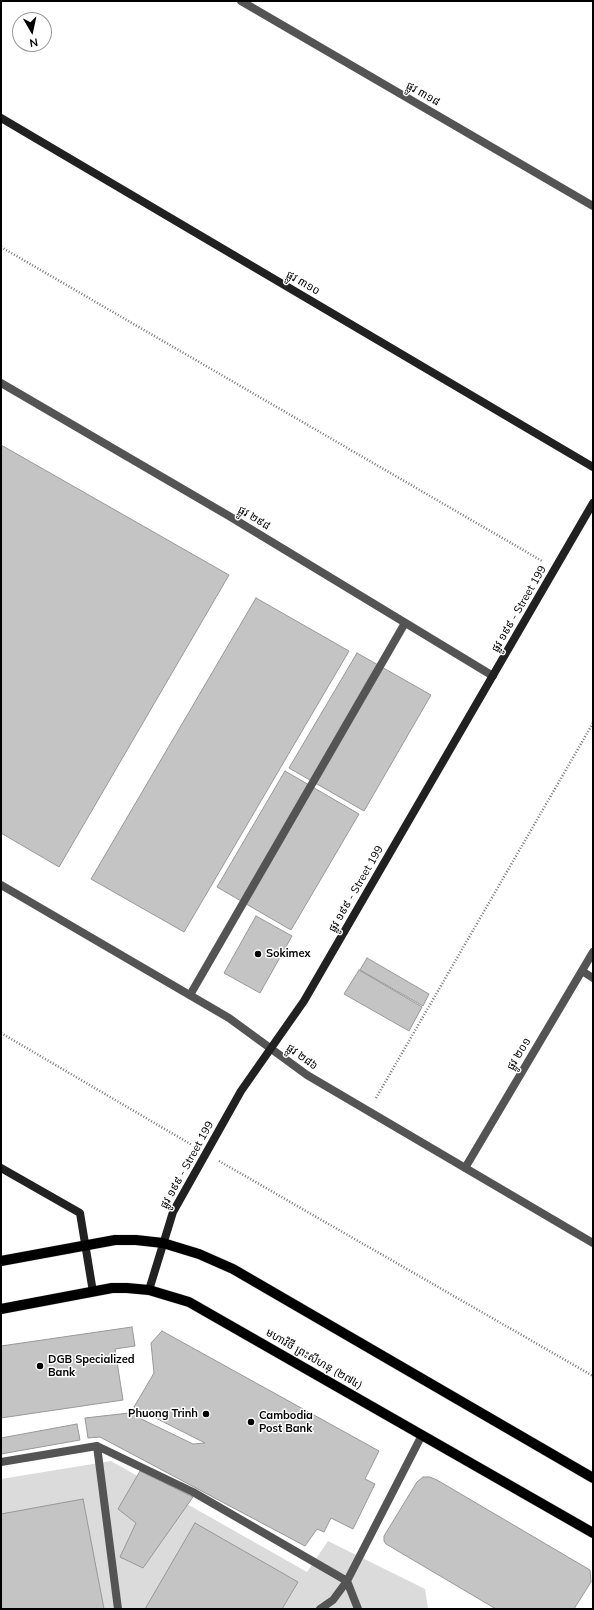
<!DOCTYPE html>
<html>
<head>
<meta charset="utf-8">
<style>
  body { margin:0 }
  #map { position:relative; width:594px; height:1610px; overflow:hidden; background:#fff; font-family:Mulish,sans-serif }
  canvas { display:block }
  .frame { position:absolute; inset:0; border:2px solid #000; pointer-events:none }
  .north { position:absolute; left:12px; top:12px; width:40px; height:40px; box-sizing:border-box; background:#fff; border:1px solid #999; border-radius:50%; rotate:171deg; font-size:11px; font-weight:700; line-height:16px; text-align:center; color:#000 }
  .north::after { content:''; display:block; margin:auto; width:14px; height:18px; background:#000; clip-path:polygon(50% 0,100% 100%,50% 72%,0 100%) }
</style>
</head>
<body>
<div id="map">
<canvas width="594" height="1610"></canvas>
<div class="frame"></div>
<div class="north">N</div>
</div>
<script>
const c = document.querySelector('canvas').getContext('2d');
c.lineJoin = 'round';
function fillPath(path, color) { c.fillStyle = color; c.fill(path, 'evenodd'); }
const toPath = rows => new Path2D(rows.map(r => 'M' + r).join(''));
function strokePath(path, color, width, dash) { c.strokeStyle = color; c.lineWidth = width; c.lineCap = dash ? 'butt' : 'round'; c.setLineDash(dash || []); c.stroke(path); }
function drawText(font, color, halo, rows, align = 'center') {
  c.font = font + ' Mulish,"Noto Sans Khmer",sans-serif'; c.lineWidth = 3; c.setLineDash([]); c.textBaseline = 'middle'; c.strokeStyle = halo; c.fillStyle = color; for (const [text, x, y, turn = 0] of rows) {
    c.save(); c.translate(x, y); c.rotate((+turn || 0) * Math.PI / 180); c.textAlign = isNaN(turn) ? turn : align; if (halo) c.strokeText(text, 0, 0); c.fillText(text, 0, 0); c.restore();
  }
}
fillPath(toPath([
  [111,1461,307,1572,328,1541,425,1589,428,1609,1,1609,1,1479]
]), '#dbdbdb');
const building = toPath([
  [1,445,229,575,59,867,1,833,1,445],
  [256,598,349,651,184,932,91,879,256,598],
  [357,653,431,695,364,811,289,768,357,653],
  [285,771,359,814,291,930,217,887,285,771],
  [256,916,292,936,260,993,224,973,256,916],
  [367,958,429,994,423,1006,360,970,367,958],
  [359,970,422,1007,409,1031,344,994,359,970],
  [132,1327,135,1346,115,1349,123,1400,1,1418,1,1346,132,1327],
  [162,1331,379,1451,365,1479,375,1484,353,1529,331,1518,324,1532,317,1529,305,1546,100,1437,88,1438,85,1418,129,1413,193,1444,205,1443,134,1407,154,1373,151,1343,162,1331],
  [77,1424,80,1440,1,1454,1,1438,77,1424],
  [140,1471,193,1497,143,1568,120,1557,136,1523,118,1509,140,1471],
  [423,1477,430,1477,437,1480,590,1570,591,1582,574,1609,496,1609,386,1544,384,1541,384,1536,417,1482,423,1477],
  [83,1499,104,1609,1,1609,1,1514,83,1499],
  [195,1523,298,1582,282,1609,145,1609,195,1523]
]);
fillPath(building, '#c4c4c4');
strokePath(building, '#989898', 1);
const primary = toPath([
  [1,1261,115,1240,136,1240,163,1243,199,1254,233,1269,593,1478],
  [1,1309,112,1288,127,1288,149,1290,189,1302,593,1533]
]);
strokePath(primary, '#dbdbdb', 11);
strokePath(toPath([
  [1,247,542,561],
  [1,1033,192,1145],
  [376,1098,593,723],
  [219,1161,593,1376]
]), '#767676', 2.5, [1, 2]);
strokePath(toPath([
  [190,995,405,623],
  [97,1446,118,1609],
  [1,1462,97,1446,193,1492,347,1581,358,1609],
  [320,1609,333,1600,347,1581,422,1435]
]), '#545454', 8);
strokePath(toPath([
  [241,1,593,206],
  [1,383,229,516,493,676],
  [1,885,229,1018,307,1075,593,1243],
  [582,971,593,978],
  [465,1168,593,952]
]), '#545454', 8);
strokePath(toPath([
  [1,118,593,467],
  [1,1168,80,1213,93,1292],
  [149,1290,173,1212,241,1091,304,1001,593,503]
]), '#212121', 8);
strokePath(primary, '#000', 10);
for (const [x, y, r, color] of [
  [258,954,4,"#000"],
  [40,1366,4,"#000"],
  [206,1414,4,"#000"],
  [251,1422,4,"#000"]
]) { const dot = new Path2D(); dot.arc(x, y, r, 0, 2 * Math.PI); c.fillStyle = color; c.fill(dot); strokePath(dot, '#fff', 1.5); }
drawText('11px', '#000', '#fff', [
  ["ផ្លូវ ៣១៨",423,94,30],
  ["ផ្លូវ ៣១០",303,283,30],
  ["ផ្លូវ ២៩៨",254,518,31],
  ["ផ្លូវ ១៩៩ - Street 199",519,609,-60],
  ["ផ្លូវ ១៩៩ - Street 199",356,889,-60],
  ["ផ្លូវ ២០១",519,1054,-59],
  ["ផ្លូវ ២៨៦",302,1057,36],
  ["ផ្លូវ ១៩៩ - Street 199",187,1165,-61],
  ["មហាវិថី ព្រះសីហនុ (២៧៤)",314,1359,30]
]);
drawText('bold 11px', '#000', '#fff', [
  ["Sokimex",266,954],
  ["DGB Specialized",48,1360],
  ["Bank",48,1373],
  ["Phuong Trinh",198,1414,"right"],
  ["Cambodia",259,1416],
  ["Post Bank",259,1429]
], 'left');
</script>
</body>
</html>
